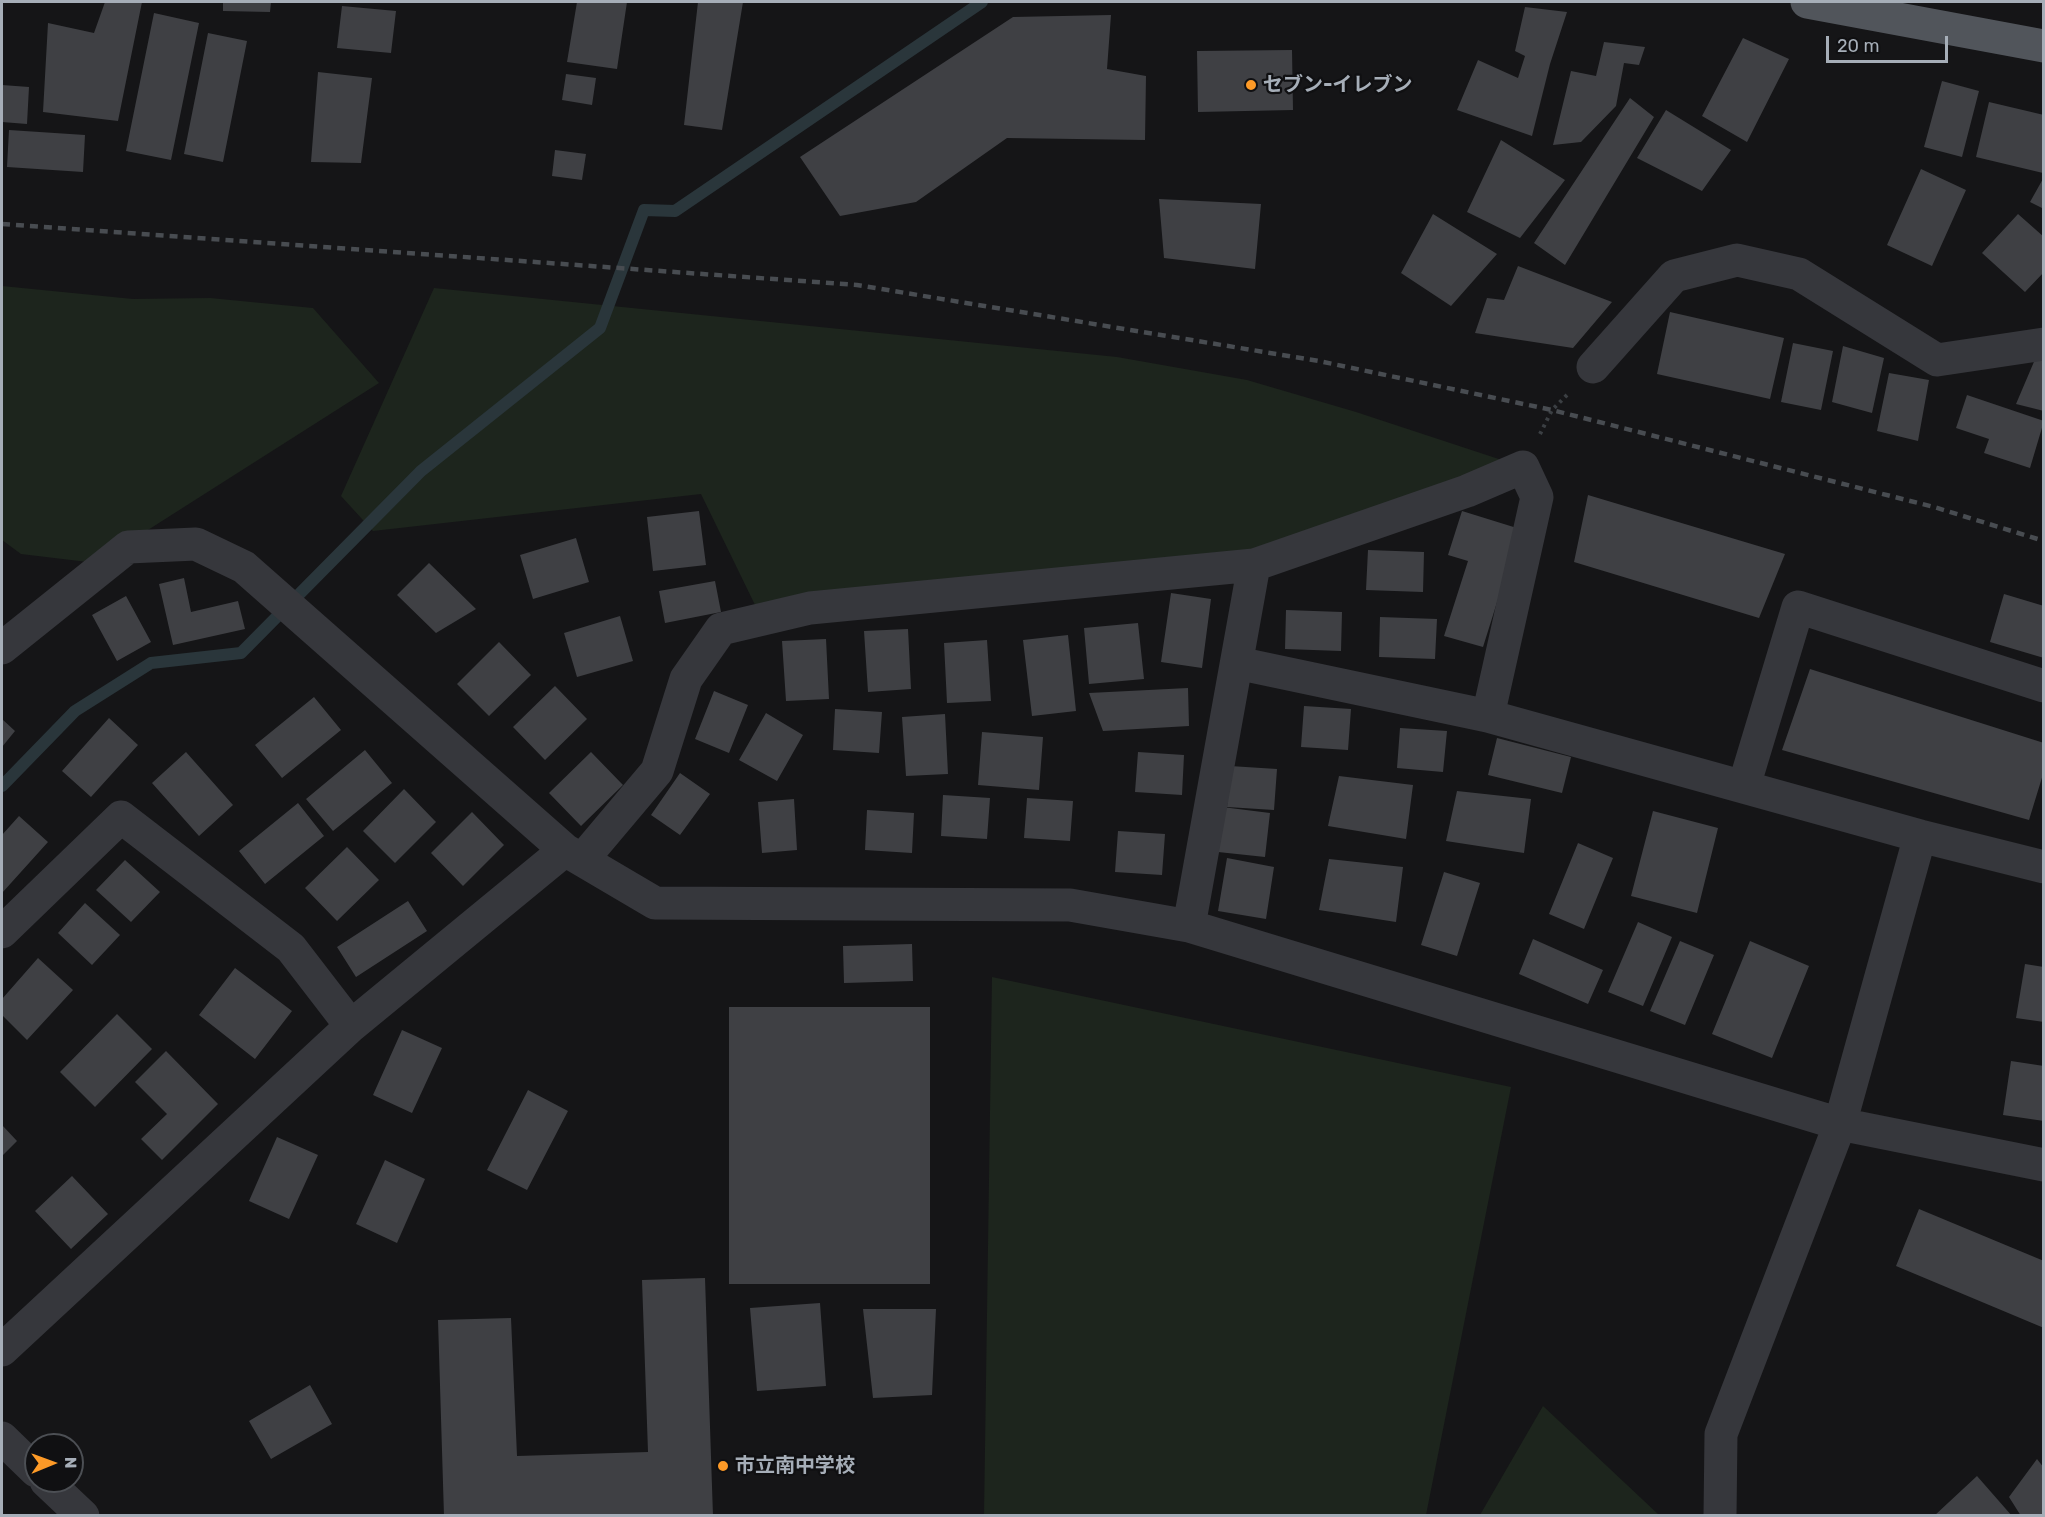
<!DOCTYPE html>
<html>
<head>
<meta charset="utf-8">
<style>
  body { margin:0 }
  #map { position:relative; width:2045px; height:1517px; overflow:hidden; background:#151517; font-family:Rubik,sans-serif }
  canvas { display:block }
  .frame { position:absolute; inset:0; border:3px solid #a6aeb8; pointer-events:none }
  .north { position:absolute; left:24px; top:1433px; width:60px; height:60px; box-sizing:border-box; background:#101012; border:2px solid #4c4f54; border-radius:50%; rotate:89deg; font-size:16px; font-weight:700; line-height:24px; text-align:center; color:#a6aeb8 }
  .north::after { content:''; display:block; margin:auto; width:21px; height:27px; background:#fd9a27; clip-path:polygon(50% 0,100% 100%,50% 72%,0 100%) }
  .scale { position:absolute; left:1826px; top:36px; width:122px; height:27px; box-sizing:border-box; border:3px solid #a6aeb8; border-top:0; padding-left:8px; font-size:18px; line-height:21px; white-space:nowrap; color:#a6aeb8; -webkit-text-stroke:4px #101012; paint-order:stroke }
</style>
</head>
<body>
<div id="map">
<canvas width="2045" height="1517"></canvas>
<div class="frame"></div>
<div class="north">N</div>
<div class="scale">20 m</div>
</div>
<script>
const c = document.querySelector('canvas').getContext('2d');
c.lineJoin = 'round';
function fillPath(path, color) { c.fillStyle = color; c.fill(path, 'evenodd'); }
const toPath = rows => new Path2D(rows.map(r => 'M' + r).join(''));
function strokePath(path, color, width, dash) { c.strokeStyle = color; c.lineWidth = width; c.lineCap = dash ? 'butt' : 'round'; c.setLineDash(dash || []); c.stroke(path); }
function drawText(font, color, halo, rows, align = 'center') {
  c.font = font + ' Rubik,"Noto Sans JP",sans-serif'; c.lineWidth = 4.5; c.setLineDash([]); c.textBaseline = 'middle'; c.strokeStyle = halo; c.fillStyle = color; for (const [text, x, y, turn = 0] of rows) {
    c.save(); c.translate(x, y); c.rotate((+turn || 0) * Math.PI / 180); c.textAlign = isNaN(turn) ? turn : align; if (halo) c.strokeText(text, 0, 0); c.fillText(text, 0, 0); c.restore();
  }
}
fillPath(toPath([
  [2,286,133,299,210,298,313,308,379,383,96,563,21,554,2,540],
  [434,288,1117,357,1247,380,1356,412,1523,467,1266,550,757,609,701,494,373,531,341,496],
  [992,977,1511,1087,1426,1515,984,1515],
  [1543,1406,1659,1515,1480,1515]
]), '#1d251d');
strokePath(toPath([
  [2,786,75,711,151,663,241,653,421,471,600,328,644,210,675,211,982,2]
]), '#2a363b', 12);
fillPath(toPath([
  [105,2,142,2,118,121,43,112,48,23,94,33],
  [223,2,271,2,270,12,223,11],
  [577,2,627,2,617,69,567,62],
  [698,2,743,2,722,130,684,125],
  [342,6,396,11,391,53,337,48],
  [1525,7,1567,12,1550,64,1532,136,1457,110,1478,60,1518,78,1525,56,1515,51],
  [154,13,199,23,171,160,126,151],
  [1111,15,1107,69,1146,76,1145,140,1007,138,916,202,840,216,800,157,1013,17],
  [208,33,247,41,223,162,184,154],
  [1743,38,1789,59,1747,142,1702,116],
  [1604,42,1645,47,1639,65,1624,63,1616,106,1581,142,1553,145,1571,71,1596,76],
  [1292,50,1293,110,1198,112,1197,51],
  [318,72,372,78,361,163,311,162],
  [566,74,596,78,592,105,562,100],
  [1942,81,1979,91,1962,157,1924,147],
  [2,85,29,87,27,124,2,122],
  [1630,98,1654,117,1565,265,1534,243],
  [1989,102,2044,115,2043,173,1976,157],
  [1666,110,1731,150,1702,191,1637,158],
  [9,130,85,135,83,172,7,167],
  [1501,140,1565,180,1520,238,1467,212],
  [555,150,586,154,582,180,552,176],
  [1921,169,1966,190,1932,266,1887,245],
  [2044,177,2044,209,2030,202],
  [1159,199,1261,204,1255,269,1164,258],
  [1433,214,1497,254,1451,306,1401,273],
  [2018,214,2044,237,2044,272,2025,292,1982,253],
  [1518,266,1612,302,1573,348,1475,333,1487,298,1504,300],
  [1670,312,1784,338,1770,399,1657,374],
  [1793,343,1833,351,1821,410,1781,402],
  [1843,346,1884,358,1872,413,1832,402],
  [2036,357,2044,357,2044,411,2016,404],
  [1889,373,1929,380,1918,441,1877,431],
  [1967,395,2044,421,2030,468,1984,453,1989,439,1956,428],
  [1588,495,1785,554,1759,618,1574,562],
  [699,511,706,565,653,571,647,517],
  [1462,511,1520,529,1483,647,1444,636,1468,561,1448,555],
  [576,538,589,582,533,599,520,555],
  [1368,550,1424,552,1423,592,1366,590],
  [429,563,476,609,436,633,397,595],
  [184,578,191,612,238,601,245,629,173,645,159,584],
  [715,581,721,612,665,623,659,591],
  [1171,593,1211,599,1202,668,1161,662],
  [2004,594,2044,606,2044,658,1990,642],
  [126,596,151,642,117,661,92,615],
  [1286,610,1342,612,1341,651,1285,649],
  [620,616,633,661,577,677,564,633],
  [1380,617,1437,619,1435,659,1379,657],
  [1138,623,1144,679,1089,684,1084,628],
  [908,629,911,689,868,692,864,631],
  [1068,635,1076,711,1032,716,1023,640],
  [826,639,829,699,786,701,782,641],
  [987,640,991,701,947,703,944,643],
  [499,642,531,675,489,716,457,684],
  [1810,669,2044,743,2044,771,2029,820,1782,750],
  [555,686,587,719,545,760,513,727],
  [1188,688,1189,726,1103,731,1089,693],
  [714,691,748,705,729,753,695,739],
  [314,697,341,730,282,778,255,745],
  [1304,706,1351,709,1348,750,1301,747],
  [835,709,882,712,879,753,833,750],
  [766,713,803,735,777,781,739,760],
  [945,714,948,774,906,776,902,717],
  [109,718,138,745,91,797,62,771],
  [2,719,15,731,2,747],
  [1400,728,1447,731,1443,772,1397,768],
  [982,732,1043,737,1039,790,978,785],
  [1497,738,1571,757,1562,793,1488,775],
  [365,750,392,783,333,831,306,799],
  [186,752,233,805,199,836,152,783],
  [591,752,623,785,581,826,549,793],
  [1138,752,1184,755,1182,795,1135,792],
  [1230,766,1277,769,1274,810,1227,807],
  [680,773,710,794,680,835,651,815],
  [1339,776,1413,785,1406,839,1328,826],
  [404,789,436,822,395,863,363,831],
  [1457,791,1531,799,1524,853,1446,841],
  [943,795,990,798,987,839,941,836],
  [1027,798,1073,801,1070,841,1024,838],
  [794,799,797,850,762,853,758,802],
  [298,803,324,836,265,884,239,851],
  [1222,807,1270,813,1265,857,1218,852],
  [867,810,914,813,912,853,865,850],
  [1653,811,1718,828,1697,913,1631,896],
  [472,812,504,845,463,886,431,853],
  [19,816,48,842,2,893,2,835],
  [1118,831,1165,834,1162,875,1115,872],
  [1578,843,1613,858,1584,929,1549,914],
  [347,847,379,880,337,921,305,888],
  [1227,858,1274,867,1266,919,1218,911],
  [1329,859,1403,867,1396,922,1319,910],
  [125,860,160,892,131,922,96,890],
  [1444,872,1480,883,1457,956,1421,945],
  [408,901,427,931,356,977,337,947],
  [85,903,120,935,92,965,58,933],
  [1638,922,1672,937,1643,1006,1608,992],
  [1533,939,1603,970,1588,1004,1519,974],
  [1680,941,1714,955,1685,1025,1650,1011],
  [1750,941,1809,966,1772,1058,1712,1034],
  [912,944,913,981,844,983,843,946],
  [38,958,73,990,27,1040,2,1015,2,999],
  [2025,964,2044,967,2044,1022,2016,1018],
  [235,968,292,1011,255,1059,199,1015],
  [729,1007,930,1007,930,1284,729,1284],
  [117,1014,152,1049,95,1107,60,1072],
  [402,1030,442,1048,412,1113,373,1095],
  [166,1051,218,1104,162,1160,141,1139,167,1114,135,1082],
  [2011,1061,2044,1066,2044,1121,2003,1115],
  [528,1090,568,1111,527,1190,487,1170],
  [2,1125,17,1141,2,1156],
  [277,1137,318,1155,289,1219,249,1201],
  [385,1160,425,1179,397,1243,356,1224],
  [72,1176,108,1214,71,1249,35,1211],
  [1919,1209,2044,1261,2044,1328,1896,1266],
  [705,1278,713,1516,444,1516,438,1320,511,1318,517,1456,648,1452,642,1280],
  [820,1303,826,1386,757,1391,750,1308],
  [863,1309,936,1309,932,1395,873,1398],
  [310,1385,332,1424,271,1459,249,1421],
  [2037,1459,2044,1468,2044,1516,2021,1516,2009,1497],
  [1977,1476,2012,1516,1934,1516]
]), '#3f4044');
strokePath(toPath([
  [1540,434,1552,410,1568,394]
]), '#3b3f43', 4, [3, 4.5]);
strokePath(toPath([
  [1593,367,1674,276,1737,260,1799,274,1937,360,2044,344],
  [2,648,128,547,196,544,244,567,565,850,655,903,1070,905,1189,926,1840,1124,2044,1165],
  [1237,663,1488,716,1920,836,2044,867],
  [1744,786,1798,607,2044,686],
  [582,860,657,771,686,679,721,629,810,608,1254,565,1467,491,1523,467,1537,497,1488,716],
  [1189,926,1254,565],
  [2,932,121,817,291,948,351,1026],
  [2,1350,351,1026,565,850],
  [2,1438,36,1471],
  [46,1481,83,1516],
  [1720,1516,1721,1434,1840,1124,1920,836]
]), '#36373c', 33);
strokePath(toPath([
  [1807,2,2044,46]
]), '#51555b', 33);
strokePath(toPath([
  [2,224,857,285,1319,361,1552,410,1934,507,2044,541]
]), '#484c51', 4.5, [8, 6]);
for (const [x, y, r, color] of [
  [1251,85,6,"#fd9a27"],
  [723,1466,6,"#fd9a27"]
]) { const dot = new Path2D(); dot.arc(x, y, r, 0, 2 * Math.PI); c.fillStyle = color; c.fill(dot); strokePath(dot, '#101012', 2); }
drawText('bold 20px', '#a6aeb8', '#101012', [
  ["セブン-イレブン",1263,85],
  ["市立南中学校",735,1466]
], 'left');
</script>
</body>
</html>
